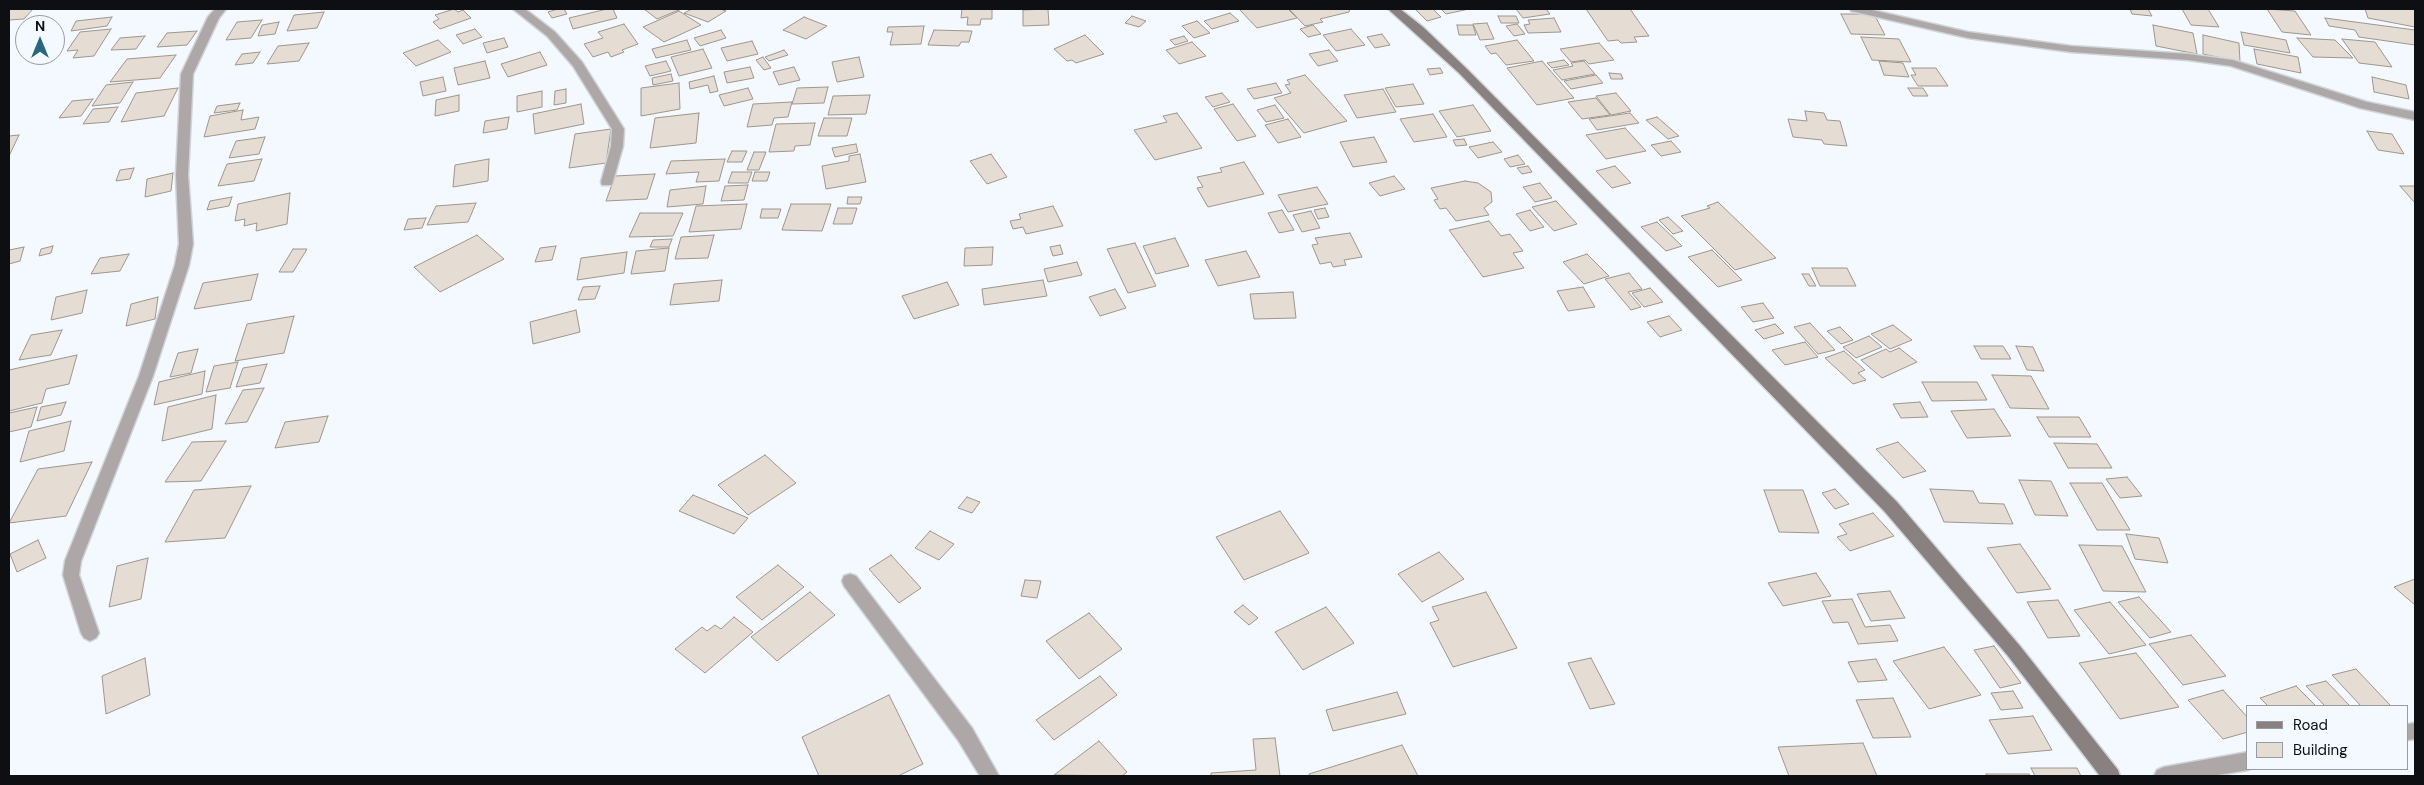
<!DOCTYPE html>
<html>
<head>
<meta charset="utf-8">
<style>
  body { margin:0 }
  #map { position:relative; width:2424px; height:785px; overflow:hidden; background:#f4f9ff; font-family:"DM Sans",sans-serif }
  canvas { display:block }
  .frame { position:absolute; inset:0; border:10px solid #0d0f12; pointer-events:none }
  .legend { position:absolute; left:2246px; top:705px; width:162px; height:65px; box-sizing:border-box; background:#f4f9ff; border:1px solid #989ba0; margin:0; padding:6px 9px; list-style:none; font-size:15px; color:#0d0f12 }
  .legend li { display:flex; align-items:center; gap:10px; height:25px }
  .legend b { width:25px; border:1px solid #989ba0 }
  .north { position:absolute; left:15px; top:15px; width:50px; height:50px; box-sizing:border-box; background:#f4f9ff; border:1px solid #989ba0; border-radius:50%; rotate:0deg; font-size:14px; font-weight:700; line-height:20px; text-align:center; color:#0d0f12 }
  .north::after { content:''; display:block; margin:auto; width:18px; height:22px; background:#28677d; clip-path:polygon(50% 0,100% 100%,50% 72%,0 100%) }
</style>
</head>
<body>
<div id="map">
<canvas width="2424" height="785"></canvas>
<div class="frame"></div>
<ul class="legend">
<li><b style="height:6px;background:#89817f"></b>Road</li>
<li><b style="height:14px;background:#e5ddd4"></b>Building</li>
</ul>
<div class="north">N</div>
</div>
<script>
const c = document.querySelector('canvas').getContext('2d');
c.lineJoin = 'round';
function fillPath(path, color) { c.fillStyle = color; c.fill(path, 'evenodd'); }
const toPath = rows => new Path2D(rows.map(r => 'M' + r).join(''));
function strokePath(path, color, width, dash) { c.strokeStyle = color; c.lineWidth = width; c.lineCap = dash ? 'butt' : 'round'; c.setLineDash(dash || []); c.stroke(path); }
const building = toPath([
  [9,9,33,9,24,19,9,20,9,9],
  [454,9,458,12,463,10,471,18,440,29,433,22,439,19,435,15,454,9],
  [558,9,564,9,567,14,552,18,548,12,558,9],
  [607,9,613,9,617,18,573,29,569,18,607,9],
  [644,9,681,9,657,19,644,9],
  [692,9,720,9,726,11,708,22,684,13,692,9],
  [962,9,992,9,992,19,981,19,980,25,967,25,968,17,961,18,962,9],
  [1048,9,1049,25,1023,26,1023,10,1048,9],
  [1239,9,1288,9,1297,18,1257,28,1239,9],
  [1289,9,1350,9,1349,12,1320,19,1323,22,1305,26,1289,9],
  [1415,9,1433,9,1441,17,1427,21,1415,9],
  [1441,9,1469,9,1446,14,1441,9],
  [1516,9,1546,9,1550,14,1523,18,1516,9],
  [1586,9,1630,9,1649,36,1634,37,1637,42,1621,43,1618,40,1608,41,1586,9],
  [2130,9,2148,9,2152,16,2132,14,2130,9],
  [2182,9,2208,9,2219,27,2191,25,2182,9],
  [2267,9,2295,11,2311,35,2282,32,2267,9],
  [2365,9,2415,9,2415,27,2368,18,2365,9],
  [679,11,701,25,664,42,643,27,679,11],
  [324,12,317,28,287,31,294,15,324,12],
  [1230,13,1239,21,1212,29,1204,21,1230,13],
  [1841,14,1874,14,1885,35,1851,34,1841,14],
  [1132,16,1146,21,1139,27,1125,23,1132,16],
  [1498,16,1516,16,1519,23,1501,23,1498,16],
  [112,17,107,26,71,31,76,21,112,17],
  [804,17,827,26,806,39,783,30,804,17],
  [1554,18,1561,32,1528,33,1524,25,1530,24,1528,20,1554,18],
  [2325,18,2415,30,2415,45,2359,37,2355,30,2329,26,2325,18],
  [262,20,251,38,226,40,237,22,262,20],
  [1197,21,1210,33,1194,38,1182,26,1197,21],
  [279,22,275,34,258,36,262,25,279,22],
  [1487,23,1494,39,1480,40,1473,24,1487,23],
  [624,24,638,44,622,50,624,52,611,57,608,52,593,57,584,44,603,38,598,32,624,24],
  [1517,24,1525,34,1514,36,1506,26,1517,24],
  [1313,25,1321,34,1308,37,1300,29,1313,25],
  [1457,25,1473,25,1476,35,1459,35,1457,25],
  [2153,25,2193,33,2197,54,2156,46,2153,25],
  [924,26,921,44,890,45,893,32,887,32,888,27,924,26],
  [111,29,94,56,73,58,78,50,67,51,80,32,111,29],
  [475,29,482,37,463,44,456,35,475,29],
  [1351,29,1365,45,1336,51,1323,35,1351,29],
  [721,30,726,38,700,46,694,38,721,30],
  [934,30,972,31,969,42,961,42,959,46,928,45,934,30],
  [197,31,187,45,157,47,167,33,197,31],
  [2241,32,2286,40,2290,53,2244,45,2241,32],
  [1382,34,1390,45,1375,48,1367,37,1382,34],
  [1085,35,1104,54,1076,63,1072,60,1067,61,1054,49,1085,35],
  [2203,35,2239,43,2240,62,2203,54,2203,35],
  [145,36,136,49,111,50,120,38,145,36],
  [1184,36,1188,41,1175,45,1170,40,1184,36],
  [1861,37,1899,39,1911,62,1872,60,1861,37],
  [504,38,508,47,487,53,483,43,504,38],
  [2297,38,2335,40,2353,58,2313,57,2297,38],
  [2342,39,2375,42,2392,67,2359,63,2342,39],
  [438,40,451,52,416,66,403,53,438,40],
  [687,40,691,50,656,58,652,49,687,40],
  [1517,40,1534,61,1506,65,1496,53,1491,54,1485,46,1517,40],
  [752,41,758,54,727,61,721,48,752,41],
  [1192,42,1206,56,1179,64,1166,50,1192,42],
  [309,43,299,61,267,64,278,46,309,43],
  [1599,43,1614,60,1589,64,1585,60,1571,62,1560,49,1599,43],
  [703,49,712,68,679,76,671,57,703,49],
  [2254,49,2298,57,2301,73,2257,64,2254,49],
  [784,50,788,55,769,61,765,57,784,50],
  [1329,50,1338,61,1318,66,1309,54,1329,50],
  [260,52,253,63,235,65,242,54,260,52],
  [540,52,547,65,508,77,501,64,540,52],
  [176,55,160,78,110,82,127,59,176,55],
  [763,57,771,68,764,70,756,60,763,57],
  [859,57,864,77,837,82,832,62,859,57],
  [1564,60,1569,65,1552,68,1547,63,1564,60],
  [485,61,490,78,458,85,454,68,485,61],
  [666,61,671,71,650,76,645,66,666,61],
  [1542,61,1574,98,1537,105,1507,68,1542,61],
  [1584,61,1595,74,1562,80,1553,70,1573,66,1571,63,1584,61],
  [1879,61,1903,63,1909,77,1884,75,1879,61],
  [750,67,754,78,727,83,724,72,750,67],
  [794,67,800,80,779,85,773,72,794,67],
  [1440,68,1443,73,1430,75,1427,69,1440,68],
  [1912,68,1936,68,1948,86,1918,86,1911,75,1916,75,1912,68],
  [1609,73,1621,74,1623,79,1611,79,1609,73],
  [671,74,673,81,653,85,652,78,671,74],
  [1305,75,1347,121,1304,133,1274,98,1291,93,1285,85,1290,84,1287,80,1305,75],
  [1596,75,1603,83,1571,89,1564,81,1596,75],
  [714,76,718,91,710,93,708,85,690,89,689,82,714,76],
  [443,77,446,91,423,96,420,82,443,77],
  [2372,77,2406,85,2409,99,2374,92,2372,77],
  [133,82,120,103,92,106,106,85,133,82],
  [679,83,680,109,641,116,641,88,679,83],
  [1276,83,1282,93,1254,99,1247,89,1276,83],
  [1413,84,1424,104,1396,107,1385,88,1413,84],
  [828,87,824,103,792,104,797,88,828,87],
  [178,88,164,116,121,122,136,93,178,88],
  [748,88,753,99,724,106,719,95,748,88],
  [1908,88,1923,88,1928,96,1913,96,1908,88],
  [566,89,566,103,554,105,555,91,566,89],
  [1383,89,1396,112,1357,118,1344,95,1383,89],
  [542,91,542,107,517,112,517,96,542,91],
  [1222,93,1230,102,1213,107,1205,97,1222,93],
  [1616,93,1631,111,1611,115,1596,96,1616,93],
  [459,95,459,111,435,116,436,100,459,95],
  [870,95,866,114,828,115,833,96,870,95],
  [1596,98,1610,115,1582,119,1568,102,1596,98],
  [93,99,81,116,59,118,72,101,93,99],
  [792,102,788,117,774,118,772,125,747,127,753,104,792,102],
  [240,103,237,110,214,113,217,106,240,103],
  [581,104,584,124,535,134,533,114,581,104],
  [1233,104,1256,136,1237,141,1214,109,1233,104],
  [1275,105,1284,118,1266,122,1257,110,1275,105],
  [1473,105,1491,131,1457,137,1439,111,1473,105],
  [118,107,109,122,83,124,93,109,118,107],
  [243,110,241,120,259,117,255,129,204,137,210,116,243,110],
  [1805,111,1824,113,1827,120,1840,121,1847,146,1824,144,1822,140,1793,137,1788,119,1807,121,1805,111],
  [699,113,696,143,650,148,655,118,699,113],
  [1177,113,1202,148,1155,160,1134,130,1167,122,1163,116,1177,113],
  [1630,113,1639,123,1597,130,1589,119,1630,113],
  [1433,114,1447,137,1414,142,1400,119,1433,114],
  [509,117,507,129,483,133,485,121,509,117],
  [1657,117,1679,136,1668,139,1646,120,1657,117],
  [824,118,852,118,847,136,818,136,824,118],
  [1288,119,1301,137,1278,143,1265,125,1288,119],
  [815,123,810,145,795,146,794,151,769,152,776,124,815,123],
  [1625,128,1646,151,1606,159,1586,135,1625,128],
  [611,129,606,163,569,168,575,134,611,129],
  [2367,131,2392,134,2404,154,2378,150,2367,131],
  [19,135,9,156,9,136,19,135],
  [265,137,259,154,229,158,236,141,265,137],
  [1374,137,1387,162,1353,167,1340,142,1374,137],
  [1464,139,1467,145,1456,146,1453,140,1464,139],
  [1671,141,1681,152,1661,156,1651,145,1671,141],
  [1493,142,1502,152,1478,158,1469,147,1493,142],
  [856,144,858,152,835,157,832,148,856,144],
  [732,151,747,151,742,162,727,162,732,151],
  [754,152,766,152,759,170,747,170,754,152],
  [860,154,866,182,826,189,822,166,849,161,849,156,860,154],
  [991,154,1007,177,987,184,970,161,991,154],
  [1518,155,1525,164,1510,167,1504,159,1518,155],
  [262,159,254,181,218,186,227,164,262,159],
  [489,159,488,181,453,187,455,165,489,159],
  [725,159,719,181,696,182,699,172,666,174,671,161,725,159],
  [1244,162,1264,194,1208,207,1197,188,1203,187,1197,177,1222,172,1220,168,1244,162],
  [1528,166,1532,172,1522,174,1517,168,1528,166],
  [1615,166,1631,183,1612,188,1596,171,1615,166],
  [134,168,130,179,116,181,120,170,134,168],
  [732,172,752,172,748,183,728,183,732,172],
  [755,172,770,172,767,181,752,181,755,172],
  [173,173,171,191,145,197,147,179,173,173],
  [655,174,647,199,606,201,615,176,655,174],
  [1394,176,1405,189,1380,196,1369,183,1394,176],
  [1465,181,1478,183,1491,192,1492,202,1484,208,1489,215,1456,221,1446,208,1440,209,1434,200,1438,199,1431,188,1465,181],
  [1540,183,1552,198,1535,202,1523,187,1540,183],
  [748,185,744,200,721,201,725,186,748,185],
  [706,186,703,204,667,207,670,190,706,186],
  [2400,186,2415,186,2415,203,2400,186],
  [1317,187,1328,204,1288,212,1278,195,1317,187],
  [290,193,287,224,256,231,257,223,244,226,245,219,235,221,238,204,290,193],
  [232,197,229,206,207,210,210,201,232,197],
  [848,197,862,197,860,204,847,204,848,197],
  [1556,201,1577,224,1554,231,1532,207,1556,201],
  [1718,202,1776,258,1735,270,1681,216,1710,208,1707,206,1718,202],
  [476,203,468,222,427,225,436,206,476,203],
  [747,204,741,229,689,232,696,206,747,204],
  [791,204,831,204,822,231,782,230,791,204],
  [1053,206,1063,226,1026,234,1023,227,1013,229,1010,221,1021,219,1019,214,1053,206],
  [838,208,857,208,852,224,833,224,838,208],
  [1325,208,1329,217,1318,219,1314,210,1325,208],
  [762,209,781,209,778,218,760,218,762,209],
  [1282,210,1294,230,1279,233,1268,213,1282,210],
  [1530,210,1544,227,1530,231,1516,214,1530,210],
  [1311,211,1320,228,1302,232,1293,215,1311,211],
  [640,213,683,213,673,236,629,237,640,213],
  [1668,217,1683,231,1673,234,1659,220,1668,217],
  [426,218,422,228,404,230,408,219,426,218],
  [1489,221,1501,236,1510,234,1523,251,1513,253,1524,268,1483,277,1449,230,1489,221],
  [1657,222,1682,246,1666,251,1641,227,1657,222],
  [1350,233,1362,257,1344,260,1346,265,1333,267,1331,262,1320,264,1312,245,1318,244,1315,238,1350,233],
  [477,235,504,259,440,292,414,267,477,235],
  [714,235,708,258,675,259,681,237,714,235],
  [1175,238,1189,266,1156,274,1143,246,1175,238],
  [672,239,669,247,650,247,653,240,672,239],
  [1135,243,1156,286,1128,293,1107,249,1135,243],
  [1060,245,1063,254,1053,256,1050,247,1060,245],
  [53,246,51,253,39,256,41,249,53,246],
  [556,246,552,260,535,262,540,248,556,246],
  [24,247,20,261,9,264,9,250,24,247],
  [993,247,992,265,964,266,965,248,993,247],
  [669,248,665,271,631,274,636,251,669,248],
  [293,249,307,249,293,272,279,272,293,249],
  [1712,250,1742,280,1718,287,1688,257,1712,250],
  [1246,251,1260,277,1218,286,1205,260,1246,251],
  [627,252,624,273,577,280,581,258,627,252],
  [129,254,120,271,91,274,100,258,129,254],
  [1587,254,1609,276,1584,284,1563,262,1587,254],
  [1077,262,1082,275,1048,282,1044,269,1077,262],
  [1812,268,1847,268,1856,286,1820,286,1812,268],
  [1629,273,1642,289,1628,292,1641,307,1631,310,1605,279,1629,273],
  [258,274,251,300,194,309,203,283,258,274],
  [1802,274,1809,274,1816,286,1809,286,1802,274],
  [722,280,719,301,670,305,674,284,722,280],
  [1043,280,1047,296,984,305,982,289,1043,280],
  [947,282,959,305,914,319,902,296,947,282],
  [600,286,595,299,578,300,583,287,600,286],
  [1583,287,1595,307,1568,311,1557,291,1583,287],
  [1650,288,1663,302,1644,307,1632,293,1650,288],
  [1115,289,1126,308,1100,316,1089,297,1115,289],
  [87,290,82,313,51,320,56,297,87,290],
  [1293,292,1296,318,1254,319,1250,294,1293,292],
  [158,297,155,319,126,326,131,304,158,297],
  [1763,303,1774,318,1753,322,1741,307,1763,303],
  [576,310,580,332,533,344,530,322,576,310],
  [294,316,284,353,235,361,247,324,294,316],
  [1669,316,1682,330,1660,337,1647,322,1669,316],
  [1810,323,1835,350,1818,354,1794,327,1810,323],
  [1775,324,1784,333,1764,339,1755,330,1775,324],
  [1893,325,1912,340,1890,349,1871,334,1893,325],
  [1840,327,1853,340,1841,344,1827,331,1840,327],
  [62,330,51,355,19,360,31,335,62,330],
  [1869,336,1882,347,1856,358,1843,347,1869,336],
  [1805,342,1818,357,1785,365,1772,350,1805,342],
  [1974,346,2003,346,2011,359,1981,359,1974,346],
  [2016,346,2033,347,2044,371,2027,370,2016,346],
  [1899,348,1917,362,1882,378,1861,360,1886,349,1890,352,1899,348],
  [198,349,191,373,170,377,178,353,198,349],
  [1844,351,1865,370,1858,373,1866,380,1853,384,1825,358,1844,351],
  [77,355,69,384,46,389,42,403,9,411,9,370,77,355],
  [238,362,230,388,206,392,214,366,238,362],
  [267,364,260,383,236,387,243,368,267,364],
  [205,371,202,394,154,405,159,382,205,371],
  [1992,375,2031,376,2049,409,2010,408,1992,375],
  [1922,382,1977,382,1987,400,1932,401,1922,382],
  [264,388,247,422,225,424,243,390,264,388],
  [216,395,212,429,162,441,168,407,216,395],
  [66,402,61,415,37,421,41,407,66,402],
  [1920,402,1928,417,1901,418,1893,404,1920,402],
  [37,407,31,427,9,432,9,413,37,407],
  [1994,409,2011,436,1967,438,1951,411,1994,409],
  [328,416,319,442,275,448,285,422,328,416],
  [2037,417,2079,417,2091,437,2049,437,2037,417],
  [71,421,64,451,20,462,29,431,71,421],
  [226,441,201,481,165,482,192,442,226,441],
  [1898,442,1926,471,1903,478,1876,449,1898,442],
  [2054,443,2097,444,2112,468,2068,468,2054,443],
  [765,455,796,483,748,515,718,485,765,455],
  [92,462,66,516,9,523,38,469,92,462],
  [2127,477,2142,496,2120,498,2106,479,2127,477],
  [2019,480,2051,481,2068,516,2035,515,2019,480],
  [2070,483,2102,483,2130,530,2097,530,2070,483],
  [251,486,225,538,165,542,194,490,251,486],
  [1835,489,1849,504,1835,509,1822,493,1835,489],
  [1930,489,1973,491,1979,503,2004,504,2013,524,1944,522,1930,489],
  [1764,490,1803,490,1819,533,1779,532,1764,490],
  [693,495,748,518,734,534,679,511,693,495],
  [967,497,980,502,972,513,958,508,967,497],
  [1280,511,1309,553,1244,580,1216,537,1280,511],
  [1873,513,1894,536,1850,551,1837,537,1847,534,1839,524,1873,513],
  [930,531,954,544,939,560,915,548,930,531],
  [2126,534,2159,538,2168,563,2135,559,2126,534],
  [38,540,46,558,17,572,10,554,38,540],
  [2020,544,2051,589,2017,593,1987,548,2020,544],
  [2079,545,2122,546,2146,592,2103,591,2079,545],
  [1439,552,1464,579,1422,602,1398,574,1439,552],
  [891,555,921,588,899,603,869,569,891,555],
  [148,558,141,599,109,607,117,566,148,558],
  [778,565,804,587,762,620,736,597,778,565],
  [1816,573,1831,596,1783,606,1768,583,1816,573],
  [2415,579,2415,605,2394,587,2415,579],
  [1025,580,1041,581,1037,598,1021,596,1025,580],
  [1890,591,1905,618,1871,621,1857,594,1890,591],
  [810,592,835,615,777,661,751,637,810,592],
  [1486,592,1517,648,1453,667,1430,623,1439,620,1432,607,1486,592],
  [2139,597,2171,632,2150,638,2118,602,2139,597],
  [1852,599,1865,627,1890,625,1898,641,1858,644,1848,622,1833,623,1822,601,1852,599],
  [2058,600,2080,636,2048,638,2027,602,2058,600],
  [2110,602,2146,645,2109,654,2074,610,2110,602],
  [1243,605,1258,618,1249,625,1234,612,1243,605],
  [1326,607,1354,643,1303,670,1275,632,1326,607],
  [1089,613,1122,649,1079,679,1046,641,1089,613],
  [734,617,753,632,705,673,675,649,702,627,707,631,715,625,721,629,734,617],
  [2191,635,2226,676,2183,685,2149,644,2191,635],
  [1994,646,2021,683,2000,688,1974,650,1994,646],
  [1944,647,1981,695,1929,709,1893,661,1944,647],
  [2136,653,2179,707,2120,719,2079,663,2136,653],
  [145,658,150,695,106,714,102,676,145,658],
  [1591,658,1615,704,1590,709,1568,663,1591,658],
  [1876,659,1887,680,1858,682,1848,662,1876,659],
  [2356,669,2391,706,2361,706,2332,675,2356,669],
  [1100,676,1117,695,1054,740,1036,720,1100,676],
  [2326,681,2350,706,2325,706,2306,686,2326,681],
  [2296,686,2316,706,2268,706,2260,698,2296,686],
  [2223,690,2248,718,2248,732,2223,739,2188,700,2223,690],
  [2013,691,2023,708,2001,710,1991,693,2013,691],
  [1397,692,1406,714,1333,731,1326,710,1397,692],
  [889,695,923,764,898,776,819,776,802,737,889,695],
  [1893,698,1911,737,1873,738,1856,700,1893,698],
  [2033,716,2052,750,2008,754,1989,720,2033,716],
  [1275,738,1280,776,1211,776,1211,773,1256,770,1253,739,1275,738],
  [1099,741,1127,772,1122,776,1054,775,1099,741],
  [1863,743,1877,776,1789,776,1778,747,1863,743],
  [1402,745,1418,776,1310,776,1309,774,1402,745],
  [2031,768,2077,768,2081,776,2035,776,2031,768],
  [1986,774,2029,774,2031,776,1987,776,1986,774]
]);
fillPath(building, '#e5ddd4');
strokePath(building, '#9d968d', 1);
const street = toPath([
  [215,9,226,9,219,18,193,74,188,175,193,244,189,265,153,376,81,561,79,575,99,633,96,638,90,641,84,638,81,633,63,575,65,561,139,376,175,265,179,244,176,175,181,74,208,17,215,9],
  [513,9,525,9,555,32,582,62,624,129,623,146,612,185,602,185,601,182,611,146,612,129,573,66,547,36,513,9],
  [1850,9,1868,9,1968,32,2071,46,2188,54,2233,60,2367,102,2415,112,2415,120,2360,108,2231,66,2188,60,2071,52,1968,38,1851,11,1850,9],
  [850,574,856,576,972,728,999,776,980,776,958,740,844,586,842,581,844,576,850,574],
  [2415,723,2415,739,2408,740,2408,724,2415,723],
  [2248,752,2248,769,2250,769,2248,770,2212,776,2154,776,2157,770,2164,767,2248,752]
]);
const secondary = toPath([
  [1388,9,1400,9,1423,27,1467,69,1897,502,2020,646,2118,770,2120,776,2100,776,2008,656,1885,512,1459,73,1388,9]
]);
strokePath(street, '#cfd4d9', 3);
strokePath(secondary, '#cfd4d9', 3);
fillPath(street, '#ada8a7');
fillPath(secondary, '#89817f');
</script>
</body>
</html>
